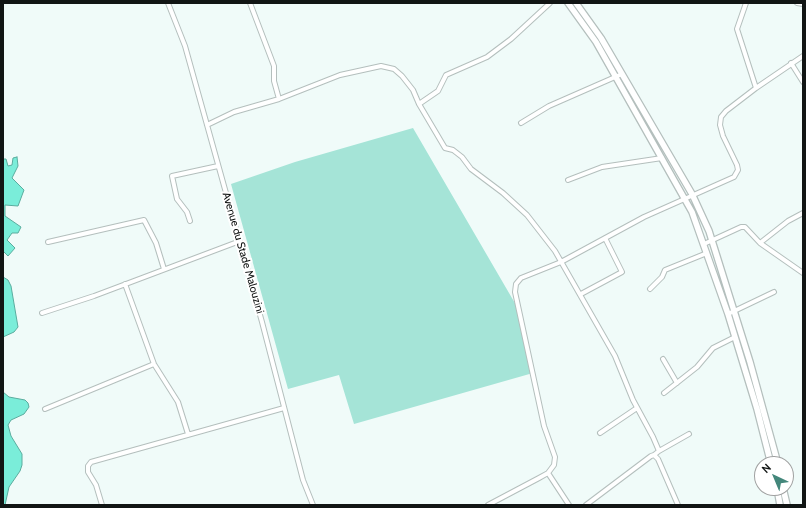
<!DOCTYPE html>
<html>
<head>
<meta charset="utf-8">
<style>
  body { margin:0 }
  #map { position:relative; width:806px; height:508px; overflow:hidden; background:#f0fbf9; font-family:Cabin,sans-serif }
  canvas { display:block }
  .frame { position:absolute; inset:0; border:4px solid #111514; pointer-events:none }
  .north { position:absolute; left:754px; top:456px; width:40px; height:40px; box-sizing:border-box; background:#fff; border:1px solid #a0a1a1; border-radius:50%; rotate:316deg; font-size:11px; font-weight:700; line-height:16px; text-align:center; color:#111514 }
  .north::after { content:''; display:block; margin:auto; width:14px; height:18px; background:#43877b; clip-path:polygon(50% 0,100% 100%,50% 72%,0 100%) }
</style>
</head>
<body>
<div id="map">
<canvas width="806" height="508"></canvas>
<div class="frame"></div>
<div class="north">N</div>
</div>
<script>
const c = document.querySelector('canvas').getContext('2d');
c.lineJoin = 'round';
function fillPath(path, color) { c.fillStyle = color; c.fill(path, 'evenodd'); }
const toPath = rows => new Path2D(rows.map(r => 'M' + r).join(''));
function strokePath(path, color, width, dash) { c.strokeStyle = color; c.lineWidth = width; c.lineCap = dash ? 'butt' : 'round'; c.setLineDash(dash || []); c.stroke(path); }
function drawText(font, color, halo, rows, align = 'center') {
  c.font = font + ' Cabin,sans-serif'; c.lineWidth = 4; c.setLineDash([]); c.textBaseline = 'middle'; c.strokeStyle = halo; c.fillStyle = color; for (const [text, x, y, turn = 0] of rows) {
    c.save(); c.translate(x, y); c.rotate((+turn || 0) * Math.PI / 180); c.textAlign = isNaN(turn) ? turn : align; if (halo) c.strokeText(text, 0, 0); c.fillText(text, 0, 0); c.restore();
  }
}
fillPath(toPath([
  [413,128,516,305,533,373,354,424,339,375,288,389,231,184,295,162]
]), '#a5e4d7');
const water = toPath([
  [17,157,18,166,12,178,24,190,18,206,5,205,5,216,21,227,18,233,12,233,7,240,15,248,8,256,3,251,3,159,6,159,8,166,12,165,13,158,17,157],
  [3,277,8,280,11,286,18,327,14,332,3,337,3,277],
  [3,392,9,397,25,400,28,403,29,407,24,414,11,420,8,425,11,436,22,454,22,465,20,471,9,487,5,505,3,505,3,392]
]);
fillPath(water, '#7aedd9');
strokePath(water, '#5aac9e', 1);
const minor = toPath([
  [168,3,185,46,262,322,303,480,313,505],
  [250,3,274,66,274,81,279,99],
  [746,3,737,29,756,88],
  [797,3,803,4],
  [791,63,803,82],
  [419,104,438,91,446,75,487,57,511,39,550,3],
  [521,123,549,106,622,74],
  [207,125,234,112,279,99,340,75,381,66,394,69,402,76,413,90,419,104,445,148,453,150,462,157,471,169,503,193,527,215,555,251,615,356,633,400,653,437,659,451,654,455,651,456,586,505],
  [568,180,602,167,662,158],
  [190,221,187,212,177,199,172,176,218,166],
  [48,242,144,220,156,243,164,269],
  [760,243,788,221,803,213],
  [704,244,741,227,745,227,760,243,803,273],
  [125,284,154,364,178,402,188,434],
  [650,289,662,277,665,270,707,253],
  [581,294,622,272,605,238],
  [42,313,94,296,240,241],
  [728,314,774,292],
  [663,359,677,383],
  [664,393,697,367,713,348,735,337],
  [45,409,154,364],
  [600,433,637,408],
  [659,451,689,434],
  [654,455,658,459,678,505],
  [548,473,569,505],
  [102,505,96,485,88,472,88,466,91,462,284,408],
  [488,505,539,478,548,473,554,465,555,457,544,426,515,292,516,284,521,278,561,262,644,217,734,177,738,170,737,165,723,136,720,125,721,117,726,111,756,88,803,56]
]);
const secondary = toPath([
  [568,3,596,42,692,212,728,314,757,409,771,464],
  [576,3,601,38,692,194,709,231,750,362,778,464],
  [777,488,780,505],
  [783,488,787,505]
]);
strokePath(minor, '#b4bfbd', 6);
strokePath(secondary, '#b4bfbd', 8);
strokePath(minor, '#fff', 4);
strokePath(secondary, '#fff', 5.5);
drawText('11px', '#111514', '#fff', [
  ["Avenue du Stade Malouzini",243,253,74]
]);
</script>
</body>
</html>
